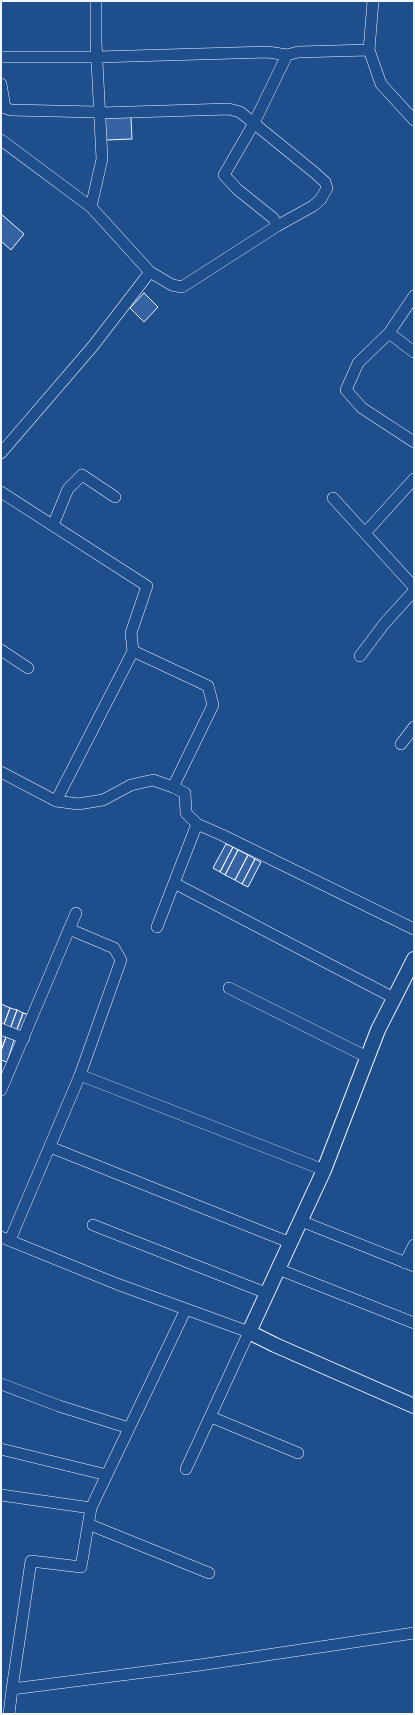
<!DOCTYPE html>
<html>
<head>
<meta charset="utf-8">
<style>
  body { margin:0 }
  #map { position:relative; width:415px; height:1715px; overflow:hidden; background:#1f4e8c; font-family:"Fira Sans Condensed",sans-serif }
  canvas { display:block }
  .frame { position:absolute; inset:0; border:2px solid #f2f6ff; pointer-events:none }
</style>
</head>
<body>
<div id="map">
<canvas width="415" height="1715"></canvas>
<div class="frame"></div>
</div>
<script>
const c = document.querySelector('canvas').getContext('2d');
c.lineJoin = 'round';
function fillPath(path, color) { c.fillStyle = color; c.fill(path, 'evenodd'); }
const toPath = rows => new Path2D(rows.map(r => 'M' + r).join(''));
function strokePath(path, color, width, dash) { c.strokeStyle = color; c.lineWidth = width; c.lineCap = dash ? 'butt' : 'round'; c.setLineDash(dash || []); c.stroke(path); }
const building = toPath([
  [131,117,132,139,106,140,105,118,131,117],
  [1,214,24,234,11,250,1,241,1,214],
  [144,293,158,307,144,322,130,308,144,293],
  [226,844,233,847,220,872,213,868,226,844],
  [233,847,238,850,225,875,220,872,233,847],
  [238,850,248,855,235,880,225,875,238,850],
  [248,855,255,859,242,884,235,880,248,855],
  [255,859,261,862,248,887,242,884,255,859],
  [1,1004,10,1008,3,1027,1,1026,1,1004],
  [10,1008,17,1010,10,1029,3,1027,10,1008],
  [17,1010,23,1013,16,1032,10,1029,17,1010],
  [23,1013,30,1015,22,1034,16,1032,23,1013],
  [1,1035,6,1037,1,1051,1,1035],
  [6,1037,14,1040,7,1062,1,1060,1,1051,6,1037]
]);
fillPath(building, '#3563a3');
strokePath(building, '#f2f6ff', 1);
const minor = toPath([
  [373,1,369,50,381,84,414,120],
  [1,57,97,57,268,52,287,55,298,52,369,50],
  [1,84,5,108,11,110,96,112,100,113,229,109,240,112,315,173,325,182,327,188,321,199,313,206,277,226,182,287,172,285,150,272,91,207],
  [1,140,91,207,102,159,96,42,96,1],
  [277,226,273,218,238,190,224,175,254,123,287,55],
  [414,296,389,333,358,363,346,390,362,408,414,442],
  [389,333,414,352],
  [1,453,93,346,150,272],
  [1,492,147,586,131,633,133,651,56,801],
  [333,498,414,587],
  [53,525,68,489,82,475,115,497],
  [365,533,414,479],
  [1,650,28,668],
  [133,651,208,686,213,705,173,787],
  [360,656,384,624,414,591],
  [401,744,414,727],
  [1,772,56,801,78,804,103,800,131,785,153,780,173,787,185,793,186,813,197,824,222,835,414,929],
  [197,824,174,883,394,998],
  [157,927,174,883],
  [69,929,114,948,121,960,80,1075],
  [229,988,367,1057],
  [1,1029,24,1038],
  [1,1090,76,913],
  [50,1147,291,1243],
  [301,1221,414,1266],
  [93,1225,266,1293],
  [1,1237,117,1284,249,1332,186,1469],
  [10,1240,80,1075,324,1170],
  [405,1263,414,1245],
  [278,1269,414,1323],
  [1,1384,59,1406,129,1428],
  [211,1417,298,1453],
  [1,1449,107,1475],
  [1,1495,91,1508],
  [88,1524,209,1573],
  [12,1689,31,1561,81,1567,91,1508,186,1309],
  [9,1714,12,1689,200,1665,414,1633]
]);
const tertiary = toPath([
  [414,959,378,1030,324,1170,249,1332,275,1345,414,1406]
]);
strokePath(minor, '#f2f6ff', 12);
strokePath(tertiary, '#f2f6ff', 16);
strokePath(minor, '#1f4e8c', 11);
strokePath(tertiary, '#1f4e8c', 14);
</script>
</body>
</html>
